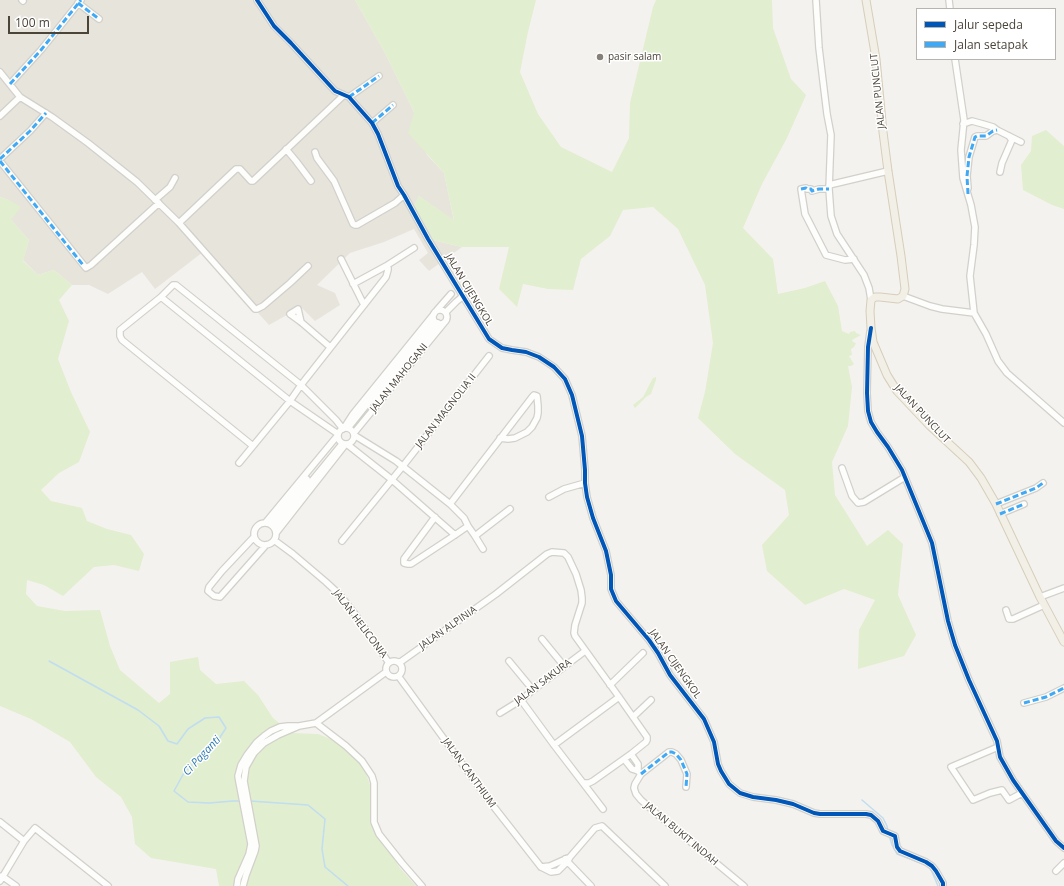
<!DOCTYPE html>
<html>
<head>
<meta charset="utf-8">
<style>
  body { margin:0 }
  #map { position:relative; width:1064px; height:886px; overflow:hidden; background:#f4f2ee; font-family:"Open Sans",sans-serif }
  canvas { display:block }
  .legend { position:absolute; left:916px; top:8px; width:140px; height:52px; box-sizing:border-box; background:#fff; border:1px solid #b7b4b0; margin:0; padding:5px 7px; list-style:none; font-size:12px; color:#4b4439 }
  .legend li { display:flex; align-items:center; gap:8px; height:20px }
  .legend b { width:20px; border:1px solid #b7b4b0 }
  .scale { position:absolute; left:8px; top:16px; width:81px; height:18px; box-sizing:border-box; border:2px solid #4b4439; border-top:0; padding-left:5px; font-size:12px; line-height:14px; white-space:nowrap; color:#4b4439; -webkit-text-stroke:3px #fff; paint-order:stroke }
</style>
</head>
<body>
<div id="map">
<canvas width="1064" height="886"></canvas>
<ul class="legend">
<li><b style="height:5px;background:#0057b8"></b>Jalur sepeda</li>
<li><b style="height:5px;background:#3fa9f5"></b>Jalan setapak</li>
</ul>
<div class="scale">100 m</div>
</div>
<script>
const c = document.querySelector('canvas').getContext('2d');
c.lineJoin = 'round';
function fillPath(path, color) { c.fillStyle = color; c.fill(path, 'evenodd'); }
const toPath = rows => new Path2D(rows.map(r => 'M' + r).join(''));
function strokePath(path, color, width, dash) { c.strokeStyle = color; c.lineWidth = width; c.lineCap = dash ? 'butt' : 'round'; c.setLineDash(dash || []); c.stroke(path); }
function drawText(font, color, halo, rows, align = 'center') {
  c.font = font + ' "Open Sans",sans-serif'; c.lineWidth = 3; c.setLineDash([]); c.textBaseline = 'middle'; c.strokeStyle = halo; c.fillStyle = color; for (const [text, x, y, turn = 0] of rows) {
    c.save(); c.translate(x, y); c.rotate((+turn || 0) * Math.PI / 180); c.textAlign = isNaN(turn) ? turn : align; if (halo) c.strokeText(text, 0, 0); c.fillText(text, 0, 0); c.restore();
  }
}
fillPath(toPath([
  [0,0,355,0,385,53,414,112,427,155,444,173,454,221,419,196,414,206,433,240,462,247,429,271,419,260,428,253,414,229,384,242,350,253,317,285,335,293,340,305,315,321,301,307,269,325,203,252,155,289,142,272,108,294,89,285,72,285,54,270,38,275,23,260,29,240,11,220,9,200,0,197]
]), '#e7e4dc');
fillPath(toPath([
  [355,0,536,0,528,32,520,72,538,114,561,147,612,172,629,138,630,103,653,7,656,0,772,0,773,28,791,79,806,95,787,138,762,184,743,228,773,259,778,294,805,288,825,281,838,306,842,331,849,334,850,332,855,331,856,333,861,335,852,340,853,342,856,343,854,347,851,349,852,355,849,356,854,364,851,366,848,366,852,387,848,426,832,462,835,495,867,546,888,530,903,544,898,595,916,635,904,656,858,669,859,630,875,600,844,589,805,605,767,571,762,545,789,515,785,490,735,454,698,418,705,392,713,343,705,285,678,229,653,207,623,210,610,236,581,259,573,290,548,289,523,284,517,307,499,289,509,247,462,247,433,240,414,206,419,196,454,220,444,173,408,133,414,112,385,53],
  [1046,130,1064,146,1064,209,1052,205,1023,190,1021,165,1031,151,1032,136],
  [0,197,9,200,21,207,11,220,29,240,23,261,38,275,54,270,72,285,59,300,69,321,58,359,71,392,90,432,79,462,59,473,41,490,51,501,82,508,87,521,107,529,131,535,144,554,139,571,114,565,94,567,63,596,44,585,27,580,26,594,37,606,65,611,100,610,110,646,120,670,159,703,170,694,170,662,198,657,200,670,216,684,244,681,258,695,273,718,291,733,318,734,336,741,364,767,373,794,373,826,400,868,416,886,219,886,216,869,151,858,135,844,132,817,121,797,96,777,70,742,31,719,0,706],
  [656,377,656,380,651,394,646,397,635,408,633,405,643,397,653,378]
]), '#e1eecf');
strokePath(toPath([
  [49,661,138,710,159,726,168,741,177,744,188,729,205,718,219,717,226,728,215,745,185,771,174,791,188,802,209,803,233,801,241,801],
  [862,800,883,818,887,826,888,832],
  [250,801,308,805,325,819,322,849,325,867,348,886],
  [889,835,892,845,897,854,921,863],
  [930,867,932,872,938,886]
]), '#c0ddf1', 1.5);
const minor = toPath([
  [22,0,23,1],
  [257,0,274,26,291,43,335,91,349,97,372,123,378,134,398,186,404,195,428,239,489,339,502,348,512,350,526,352,539,357,554,367,565,379,572,395,582,436,585,470,585,483,587,497,593,518,606,551,611,575,611,589,616,601,649,640,658,653,670,675,704,719,714,742,718,764,721,771,729,784,740,793,753,797,776,800,793,804,814,813,820,814,866,814,871,815,878,821,883,831,895,836,897,847,900,851,926,862,932,866,936,871,943,883,943,886],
  [816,0,819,48,827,114,831,135,829,189,831,216,837,234,864,275,869,288,871,300],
  [949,0,950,9],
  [78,3,99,19],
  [955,59,964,120,961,150,963,178,971,205,975,227,974,245,970,276,974,313,986,334,998,361,1007,373,1064,423],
  [0,72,20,97,52,117,88,143,137,182,179,223,236,169,240,169,251,181,253,181,344,95],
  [10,84,41,50,81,0],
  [349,97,379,76],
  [0,116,20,97],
  [372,123,393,105],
  [963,124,972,121,983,124,993,127,997,130,1021,142],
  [286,149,296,161,311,181],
  [315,152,317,158,334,181,353,224,355,225,357,225,395,203,404,195],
  [0,159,30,131,46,113],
  [0,161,86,268,91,265,159,203],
  [1000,172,1002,163,1012,140,1009,136],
  [829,185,888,171],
  [968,188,967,176,969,157,975,137,977,136,986,136,993,131,997,130],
  [829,189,819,189,812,191,811,189,807,189,806,188,801,189,805,214,826,255,845,260,854,259],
  [155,200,170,187,175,178],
  [179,223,255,309,257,309,263,306,290,283,308,266],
  [341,259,364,305],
  [353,284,386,266],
  [903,296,930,306,942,309,974,313],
  [161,297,290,401,338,434],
  '433 317a7 7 0 1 1 14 0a7 7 0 1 1-14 0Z',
  [437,310,451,294],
  [446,312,456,302,463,296],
  [301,322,298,309,290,314,301,322,330,347],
  [870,332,868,347,867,393,868,411,871,422,877,432,888,447,902,470,932,543,948,621,955,645,969,680,997,741,1000,757,1013,780,1056,841,1064,848],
  [375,401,438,323],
  '338 436a8 8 0 1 1 16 0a8 8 0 1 1-16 0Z',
  [344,428,353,414,434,314],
  [348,428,434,321],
  [354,433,444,323],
  [354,435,396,461,450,504,464,518,468,526,455,535,411,564,408,564,404,563,404,559,435,517],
  [348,445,391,479,455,535],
  [253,446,122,340,120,336,120,330,161,297,173,285,176,285,301,385,336,420,343,429],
  [239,463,290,401,301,385,386,277,388,270,388,268,386,266,414,248],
  [842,468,852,496,858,503,864,502,905,477],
  [549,497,564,489,585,483],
  [450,504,533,396,534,395,537,396,538,406,538,413,537,418,532,427,527,432,515,438,508,439,500,438],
  [996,504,1036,488,1043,483],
  [1000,514,1024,504],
  [266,522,338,435],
  '254 534a11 11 0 1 1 22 0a11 11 0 1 1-22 0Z',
  [270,524,307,479],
  [468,526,475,536,483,549],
  [274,527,342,444],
  [276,533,345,445],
  [475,536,510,509],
  [254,537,222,571,209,587,208,591,214,596,220,597,266,545],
  [274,540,293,554,326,582,340,595,355,614,389,663],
  [342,541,403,466,489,356],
  [1040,597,1064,588],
  [1006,610,1009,619,1013,619,1044,605],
  [542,639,564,666],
  '386 669a8 8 0 1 1 16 0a8 8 0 1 1-16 0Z',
  [509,661,533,690],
  [399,663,496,594,547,554,552,552,564,553,568,557,576,574,581,590,582,598,582,603,575,625,574,633,575,636,619,697,647,737,647,740,646,742,631,754,593,781,589,783,584,783],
  [399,677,487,798,541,867,551,872,558,871,567,862,570,857,595,828,602,826,665,886],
  [610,685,643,653],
  [521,700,554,745,603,809],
  [1024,703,1046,697,1064,688],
  [500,713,521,700,533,690,585,651],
  [633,717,651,700],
  [316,723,346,746,362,761,372,776,374,783,374,822,379,834,402,863,422,886],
  [554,745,619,697],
  [998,747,951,767,973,800,990,793,1002,790,1009,800,1022,793],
  [631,754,638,764,638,771],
  [624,759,632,769,638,771,641,774],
  [686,787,687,774,681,760,676,754,672,752,669,752,641,774,635,784,634,788,636,794,641,800,658,815,744,886],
  [0,822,24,841],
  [565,859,591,886],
  [541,867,550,866,568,858],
  [1056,871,1064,863],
  [2,876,16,886],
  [0,881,24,841,35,828,108,886],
  [237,886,238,879,249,854,251,844,239,782,238,776,241,765,247,755,257,742,264,736,271,731,280,727,288,726,297,726],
  [243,886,246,875,255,851,256,846,244,781,246,767,254,753,264,743,278,735,299,726,316,723,386,672]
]);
const major = toPath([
  [866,0,876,59,883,132,888,171,901,256,905,289,903,296,898,299,880,297,875,297,871,300,870,311,871,328,873,342,887,375,897,391,930,426,969,462,981,478,996,504,1040,597,1064,642]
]);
strokePath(minor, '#d2d0cb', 8);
strokePath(major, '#d6cebb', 9);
strokePath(minor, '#fdfdfc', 5.5);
strokePath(major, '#f2efe6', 7);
strokePath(toPath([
  [78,3,99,19],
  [10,84,41,50,81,0],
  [349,97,379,76],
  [372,123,393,105],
  [0,159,30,131,46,113],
  [0,161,83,265],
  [801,189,806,188,807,189,811,189,812,191,819,189,829,189],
  [968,194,967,176,969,157,975,137,977,136,986,136,993,131,997,130],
  [996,504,1036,488,1043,483],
  [1000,514,1024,504],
  [1024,703,1046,697,1064,688],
  [641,774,669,752,672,752,676,754,681,760,687,774,686,787]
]), '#3fa9f5', 3, [6, 3]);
strokePath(toPath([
  [257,0,274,26,291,43,335,91,349,97,372,123,378,134,398,186,404,195,428,239,489,339,502,348,512,350,526,352,539,357,554,367,565,379,572,395,582,436,585,470,585,483,587,497,593,518,606,551,611,575,611,589,616,601,649,640,658,653,670,675,704,719,714,742,718,764,721,771,729,784,740,793,753,797,776,800,793,804,814,813,820,814,866,814,871,815,878,821,883,831,895,836,897,847,900,851,926,862,932,866,936,871,943,883,943,886],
  [871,328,868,347,867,393,868,411,871,422,877,432,888,447,902,470,932,543,948,621,955,645,969,680,997,741,1000,757,1013,780,1056,841,1064,848]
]), '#0057b8', 4);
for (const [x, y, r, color] of [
  [600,57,4,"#868178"]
]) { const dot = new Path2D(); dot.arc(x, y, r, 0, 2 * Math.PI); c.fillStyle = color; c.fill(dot); strokePath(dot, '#fff', 1.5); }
drawText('10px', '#4b4439', '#fff', [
  ["pasir salam",608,57]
], 'left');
drawText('10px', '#4b4439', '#fff', [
  ["JALAN PUNCLUT",878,91,-96],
  ["JALAN CIJENGKOL",469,290,59],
  ["JALAN MAHOGANI",399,378,-51],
  ["JALAN MAGNOLIA II",446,411,-52],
  ["JALAN PUNCLUT",922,414,47],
  ["JALAN HELICONIA",360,624,53],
  ["JALAN ALPINIA",448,628,-35],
  ["JALAN CIJENGKOL",675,664,55],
  ["JALAN SAKURA",543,682,-37],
  ["JALAN CANTHIUM",469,773,54],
  ["JALAN BUKIT INDAH",681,834,40]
]);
drawText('italic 11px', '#2e7ab2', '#fff', [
  ["Ci Paganti",202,756,-47]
]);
</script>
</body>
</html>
